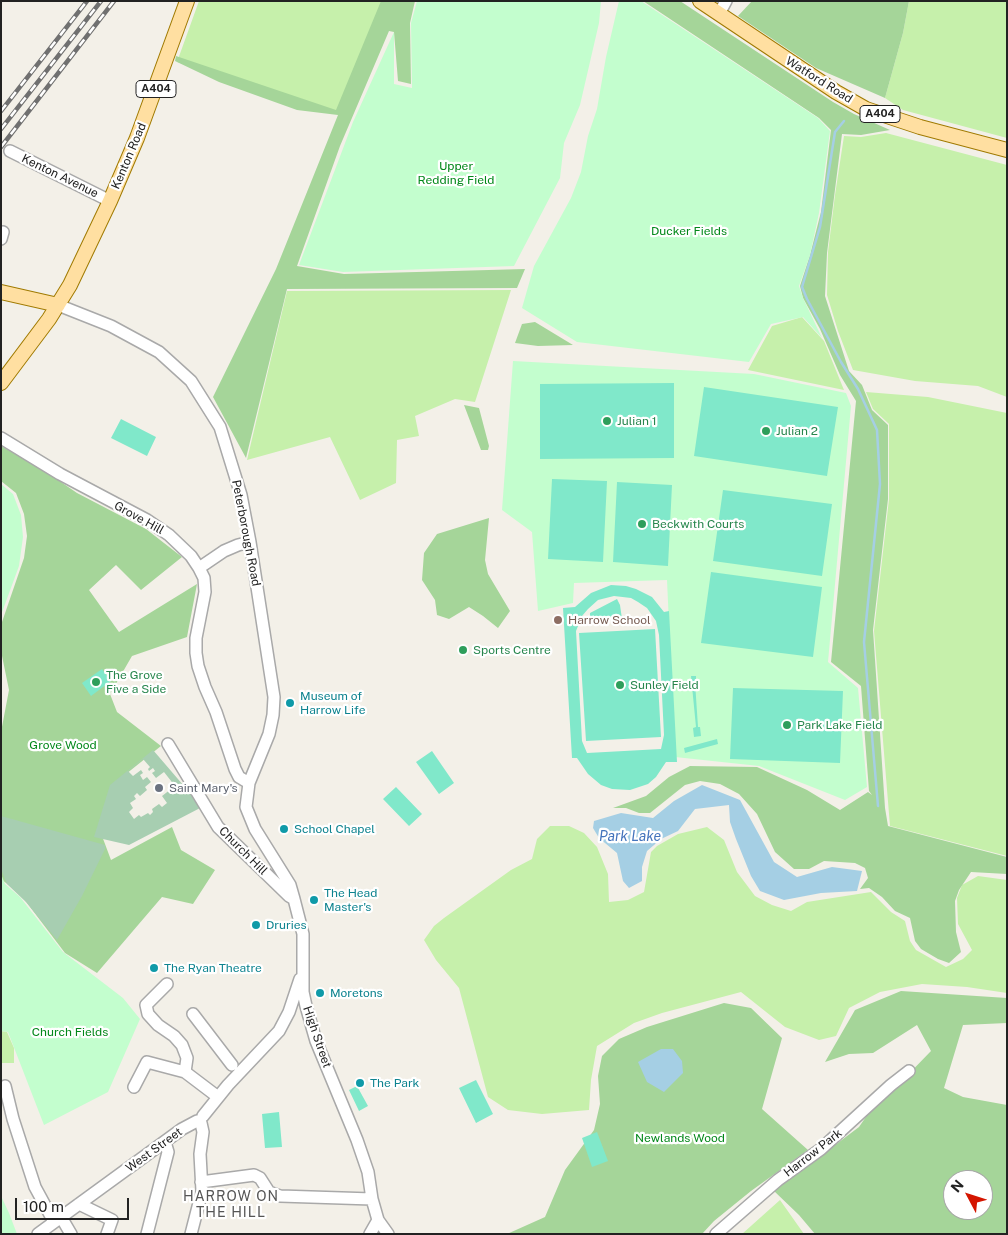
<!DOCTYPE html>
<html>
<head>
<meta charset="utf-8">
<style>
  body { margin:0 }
  #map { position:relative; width:1008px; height:1235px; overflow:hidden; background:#f3f0e8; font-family:"Public Sans",sans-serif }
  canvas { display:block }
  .frame { position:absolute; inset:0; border:2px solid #222; pointer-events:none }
  .north { position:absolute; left:943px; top:1170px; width:50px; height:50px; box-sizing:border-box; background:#fff; border:1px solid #a7a7a7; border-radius:50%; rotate:310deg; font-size:14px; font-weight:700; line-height:20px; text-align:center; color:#222 }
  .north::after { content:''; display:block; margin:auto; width:18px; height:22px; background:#d41500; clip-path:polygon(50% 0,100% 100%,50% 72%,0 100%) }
  .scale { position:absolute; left:15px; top:1198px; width:114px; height:22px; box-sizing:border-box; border:2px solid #222; border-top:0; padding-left:6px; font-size:15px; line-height:18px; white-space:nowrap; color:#222; -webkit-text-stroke:4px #fff; paint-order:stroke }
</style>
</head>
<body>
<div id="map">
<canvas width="1008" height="1235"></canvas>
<div class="frame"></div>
<div class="north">N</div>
<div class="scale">100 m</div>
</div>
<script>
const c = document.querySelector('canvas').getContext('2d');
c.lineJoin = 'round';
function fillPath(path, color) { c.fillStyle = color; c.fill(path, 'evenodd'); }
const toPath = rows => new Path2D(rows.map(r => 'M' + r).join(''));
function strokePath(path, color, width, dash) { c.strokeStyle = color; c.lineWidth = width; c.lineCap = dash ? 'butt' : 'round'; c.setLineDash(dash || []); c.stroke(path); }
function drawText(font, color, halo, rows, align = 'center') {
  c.font = font + ' "Public Sans",sans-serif'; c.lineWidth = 4.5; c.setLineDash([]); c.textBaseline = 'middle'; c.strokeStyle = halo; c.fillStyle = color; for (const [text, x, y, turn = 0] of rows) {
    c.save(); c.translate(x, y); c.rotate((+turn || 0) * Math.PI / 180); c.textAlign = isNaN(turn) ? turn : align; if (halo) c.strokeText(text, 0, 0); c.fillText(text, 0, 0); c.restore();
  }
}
fillPath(toPath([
  [199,1,386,1,338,113,177,62],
  [909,1,1007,1,1007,138,903,110,885,98,903,33],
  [886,133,1007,165,1007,397,978,386,915,381,853,370,838,331,827,295,828,252,835,195,844,136,861,137],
  [511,290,475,402,455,399,415,416,419,436,397,440,396,483,360,500,330,437,247,460,287,291],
  [802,317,824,341,844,390,748,370,772,326],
  [866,392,928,397,1007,413,1007,856,890,826,874,631,889,499,889,424,873,409],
  [550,826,569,826,584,833,597,847,608,874,609,902,628,900,644,892,651,852,657,846,678,834,707,827,724,840,737,872,755,896,772,905,791,911,807,902,871,892,891,912,905,921,910,941,916,950,946,967,963,959,972,950,958,924,957,898,962,885,978,876,1007,880,1007,993,967,987,922,984,880,992,849,1008,836,1036,819,1040,785,1027,741,992,662,1013,634,1023,597,1046,591,1080,589,1110,542,1114,508,1110,488,1097,459,988,436,960,424,940,434,926,444,918,511,870,532,859,537,839],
  [1,1031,7,1032,14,1048,14,1063,1,1063],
  [780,1200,804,1234,742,1234]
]), '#c6f0ab');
fillPath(toPath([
  [381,1,415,1,410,23,411,84,398,81,394,32,389,31,340,146,297,266,344,274,525,269,517,288,287,289,246,458,213,397,276,269,338,115,297,110,219,82,175,61,176,56,336,110],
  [643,1,680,1,833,102,854,114,890,130,861,135,842,134,827,253,825,296,849,371,862,385,872,410,888,425,888,499,873,630,885,808,888,826,1007,857,1007,874,971,872,959,890,955,901,956,932,961,952,949,963,938,959,921,949,915,941,910,918,895,911,882,897,869,888,860,889,868,878,865,868,855,863,824,861,809,869,794,869,775,852,757,814,739,794,720,784,700,781,685,785,650,813,639,813,626,808,613,808,646,796,669,777,690,766,757,767,807,790,840,810,868,792,872,795,869,791,861,686,831,662,856,401,840,375,820,329,803,298,800,286,810,255,821,212,831,130,819,118],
  [752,1,909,1,903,33,885,98,816,68,738,16],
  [535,322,573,345,538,346,515,343,522,324],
  [464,405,479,408,489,446,488,450,481,450],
  [1,446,42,469,77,493,146,529,182,557,141,590,116,565,89,590,119,632,197,584,187,637,132,656,110,694,117,712,161,746,111,786,102,836,111,860,172,827,181,850,215,870,193,904,162,897,97,973,65,953,21,895,1,879,1,732,9,690,1,651,2,622,24,558,27,536,24,514,16,493,1,481],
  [489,518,485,560,488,574,510,611,498,628,483,616,469,607,449,619,437,615,435,600,422,580,424,553,437,534],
  [901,991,1007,998,1007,1023,963,1025,944,1088,963,1097,1007,1105,1007,1234,815,1234,799,1215,774,1191,859,1127,872,1108,899,1084,931,1051,917,1025,873,1053,849,1054,825,1062,855,1010],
  [953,1180,983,1180,983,1210,953,1210],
  [724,1003,751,1008,782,1038,762,1109,808,1150,751,1191,714,1221,702,1234,507,1234,545,1217,565,1170,594,1130,600,1104,598,1076,602,1056,619,1039,647,1027]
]), '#a5d599');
fillPath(toPath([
  [153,750,202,807,129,845,94,837,110,785],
  [143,759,150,767,148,769,149,771,153,768,155,771,152,773,156,778,164,772,175,786,162,796,167,803,162,807,159,804,152,809,153,812,150,815,148,813,141,817,139,815,134,819,129,812,133,808,130,803,136,799,134,796,137,793,140,796,147,790,145,787,151,782,147,777,143,780,140,775,143,773,141,770,133,776,128,771],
  [1,816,105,845,105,849,82,896,57,940,26,902,7,884,1,869]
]), '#a7ceb1');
fillPath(toPath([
  [417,1,601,1,599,23,580,105,564,143,560,178,514,266,343,272,299,265,353,122,394,32,394,84,412,88,411,23],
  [619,1,641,1,818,118,830,131,819,213,810,255,799,286,803,298,822,338,803,317,771,324,749,362,577,342,522,308,534,266,571,198,581,172,588,136,597,109,606,57],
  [513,361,754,374,846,393,851,406,828,662,858,688,867,787,845,800,759,766,675,757,667,580,574,583,573,603,538,611,532,532,502,510],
  [1,484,13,494,21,515,23,537,19,566,1,615],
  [1,874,5,884,20,897,63,952,123,998,140,1019,108,1092,44,1125,8,1032,1,1031],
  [1,1196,9,1213,17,1234,1,1234]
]), '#c3fece');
fillPath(toPath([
  [674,383,674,458,540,459,540,384],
  [704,387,838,407,827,476,694,456],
  [121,419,156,437,147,456,111,438],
  [552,479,607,481,603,562,548,559],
  [617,482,672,485,668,566,613,562],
  [723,490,832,504,822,576,713,561],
  [711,572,822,587,813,657,701,643],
  [611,585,626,586,636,589,652,597,664,612,669,611,677,762,666,762,656,777,648,784,630,790,612,789,601,785,588,774,577,758,572,758,563,608,575,607,591,593],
  [614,596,631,598,638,602,647,608,656,621,659,635,664,735,661,749,587,753,582,741,576,631,582,616,588,609,598,600],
  [617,599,620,605,622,619,590,616,590,613],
  [655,629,661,737,586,741,579,633],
  [102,669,111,681,91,696,82,683],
  [691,676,696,676,696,681,695,682,698,727,700,727,701,736,694,737,693,728,696,727],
  [733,688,843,691,840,763,730,759],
  [717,739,718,744,685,753,684,748],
  [432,751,454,783,439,794,416,762],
  [396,787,422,814,409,826,383,799],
  [476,1080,493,1114,476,1123,459,1088],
  [357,1086,368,1106,359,1111,349,1090],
  [279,1112,282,1147,265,1148,262,1114],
  [597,1132,608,1161,592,1167,582,1138]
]), '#80e8ca');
fillPath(toPath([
  [702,785,740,800,774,862,797,877,832,867,862,871,857,891,821,893,784,900,760,891,751,876,736,839,730,822,729,805,695,809,678,831,661,839,647,851,642,867,642,881,629,888,623,881,617,853,599,838,593,828,594,821,621,813,653,818,674,801],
  [661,1049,673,1049,682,1061,683,1073,664,1092,647,1082,638,1062]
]), '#a5cfe4');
strokePath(toPath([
  [844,121,835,132,820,227,802,287,807,299,841,362,858,389,877,430,880,484,864,642,878,806]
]), '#a5cfe4', 2.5);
const minor = toPath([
  [719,14,726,1],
  [10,151,110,201],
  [1,239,3,232],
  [58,305,111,326,159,352,191,381,220,427,241,495,250,542,274,697,273,715,269,734,249,783,246,807,255,829,290,885,294,899,303,934,303,992,306,1006,316,1041,357,1140,368,1172,372,1199,378,1220,388,1234],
  [1,438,60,474,147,520,169,535,191,556,199,568,204,578,205,592,196,638,196,653,198,666,205,687,216,712,235,769,239,777,249,783],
  [199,568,224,551,238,545,250,542],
  [168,744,218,827,289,896,294,899],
  [167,984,146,1005,148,1014,158,1025,174,1036,182,1045,187,1058,185,1072,218,1097],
  [193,1014,232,1065],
  [5,1086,13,1119,35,1187,54,1222],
  [134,1087,147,1062,185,1072],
  [203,1116,228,1085,279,1031,289,1012,300,979],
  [201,1182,254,1175,260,1178,269,1192,280,1196,372,1199],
  [79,1204,112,1220,107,1234],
  [61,1217,71,1234],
  [38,1234,182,1129,197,1121],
  [147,1234,168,1152,165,1142],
  [191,1234,202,1191,200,1154,203,1132,201,1123],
  [370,1234,378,1220],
  [716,1234,778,1180,821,1149,891,1085,909,1071]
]);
const major = toPath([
  [700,1,836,92,866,109,920,127,1007,150],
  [1,292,58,305],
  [1,383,49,319,70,285,110,201,137,138,187,1]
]);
strokePath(minor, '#a9a9a9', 14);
strokePath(major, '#a07a00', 16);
strokePath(minor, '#fff', 11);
strokePath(major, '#ffdfa1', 14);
const rail = toPath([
  [1,111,87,1],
  [1,129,101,1],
  [1,147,114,1]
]);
strokePath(rail, '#707070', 4.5);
strokePath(rail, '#fff', 2.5, [8]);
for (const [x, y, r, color] of [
  [607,421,5,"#2e9e5b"],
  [766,431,5,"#2e9e5b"],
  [642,524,5,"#2e9e5b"],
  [558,620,5,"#8d6e63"],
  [463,650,5,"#2e9e5b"],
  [96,682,5,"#2e9e5b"],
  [620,685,5,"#2e9e5b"],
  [290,703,5,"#0f9aa8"],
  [787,725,5,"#2e9e5b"],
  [159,788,5,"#6b7280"],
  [284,829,5,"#0f9aa8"],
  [314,900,5,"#0f9aa8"],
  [256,925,5,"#0f9aa8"],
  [154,968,5,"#0f9aa8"],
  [320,993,5,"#0f9aa8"],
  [360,1083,5,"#0f9aa8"]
]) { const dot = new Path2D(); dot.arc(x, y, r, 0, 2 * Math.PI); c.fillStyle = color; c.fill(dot); strokePath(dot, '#fff', 2); }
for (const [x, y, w] of [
  [156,89,40],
  [880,114,40]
]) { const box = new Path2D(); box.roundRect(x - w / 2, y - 8.5, w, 17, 4); c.fillStyle = '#fff'; c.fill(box); strokePath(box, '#222', 1); }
drawText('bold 11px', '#222', null, [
  ["A404",156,89],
  ["A404",880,114]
]);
drawText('12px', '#222', '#fff', [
  ["Watford Road",819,80,32],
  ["Kenton Road",129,156,-67],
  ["Kenton Avenue",60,176,26],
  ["Grove Hill",139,518,29],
  ["Peterborough Road",246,533,79],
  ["Church Hill",243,851,45],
  ["High Street",317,1037,71],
  ["West Street",154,1150,-36],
  ["Harrow Park",813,1153,-38]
]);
drawText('12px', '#03881a', '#fff', [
  ["Upper",456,166],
  ["Redding Field",456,180],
  ["Ducker Fields",689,231],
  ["Grove Wood",63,745],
  ["Church Fields",70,1032],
  ["Newlands Wood",680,1138]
]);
drawText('12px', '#27864d', '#fff', [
  ["Julian 1",617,421],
  ["Julian 2",776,431],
  ["Beckwith Courts",652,524],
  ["Sports Centre",473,650],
  ["The Grove",106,675],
  ["Five a Side",106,689],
  ["Sunley Field",630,685],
  ["Park Lake Field",797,725]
], 'left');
drawText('12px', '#785e54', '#fff', [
  ["Harrow School",568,620]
], 'left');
drawText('12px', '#0d838f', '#fff', [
  ["Museum of",300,696],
  ["Harrow Life",300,710],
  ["School Chapel",294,829],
  ["The Head",324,893],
  ["Master's",324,907],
  ["Druries",266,925],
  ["The Ryan Theatre",164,968],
  ["Moretons",330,993],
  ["The Park",370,1083]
], 'left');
drawText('12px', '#5b616d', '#fff', [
  ["Saint Mary's",169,788]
], 'left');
drawText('italic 14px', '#4474bc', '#fff', [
  ["Park Lake",630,837]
]);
c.letterSpacing = '1px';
drawText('14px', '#555', '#fff', [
  ["HARROW ON",231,1197],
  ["THE HILL",231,1213]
]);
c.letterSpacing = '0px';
</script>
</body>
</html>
